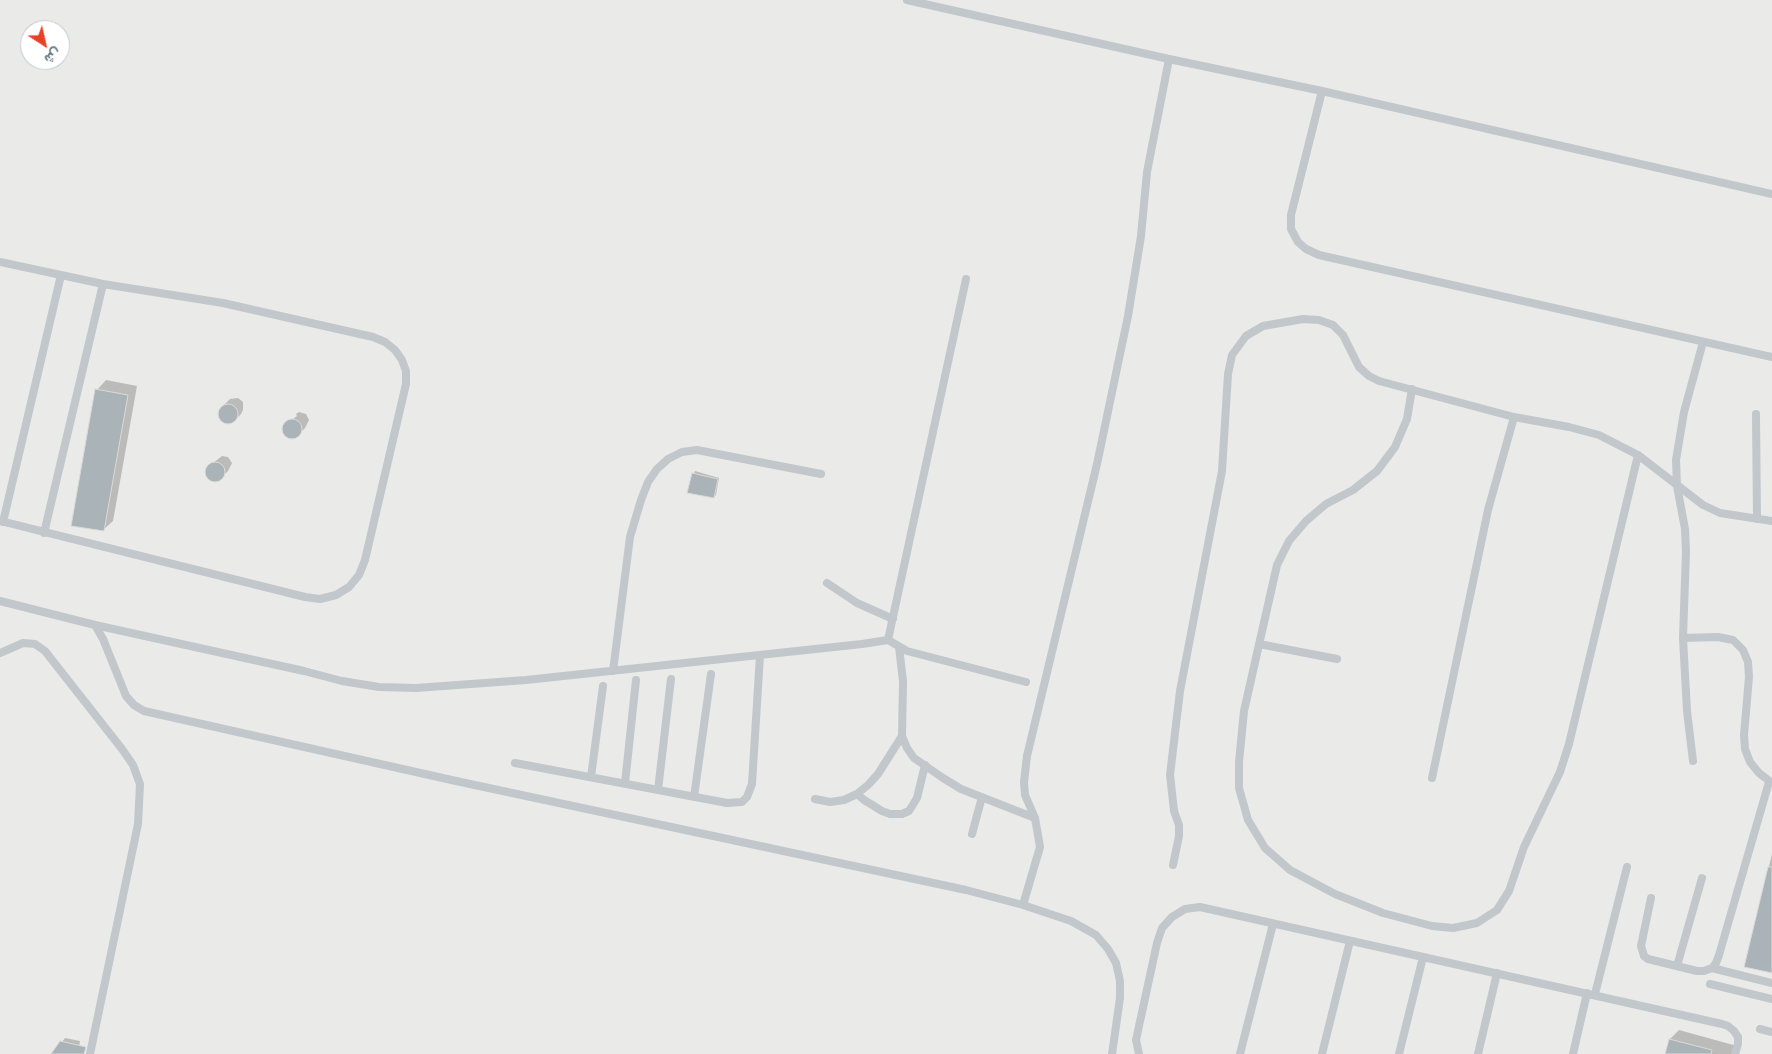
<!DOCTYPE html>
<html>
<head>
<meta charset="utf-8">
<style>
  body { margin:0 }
  #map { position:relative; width:1772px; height:1054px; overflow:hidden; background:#f9f9f6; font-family:Raleway,Vazirmatn,sans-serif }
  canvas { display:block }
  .north { position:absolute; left:20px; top:20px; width:50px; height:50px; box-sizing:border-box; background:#fff; border:1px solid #c1c9cd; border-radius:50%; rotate:145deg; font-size:14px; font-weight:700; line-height:20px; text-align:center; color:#637782 }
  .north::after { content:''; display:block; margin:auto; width:18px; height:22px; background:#e64228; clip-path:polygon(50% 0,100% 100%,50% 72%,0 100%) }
</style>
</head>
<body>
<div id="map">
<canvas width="1772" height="1054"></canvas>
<div class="north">ش</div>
</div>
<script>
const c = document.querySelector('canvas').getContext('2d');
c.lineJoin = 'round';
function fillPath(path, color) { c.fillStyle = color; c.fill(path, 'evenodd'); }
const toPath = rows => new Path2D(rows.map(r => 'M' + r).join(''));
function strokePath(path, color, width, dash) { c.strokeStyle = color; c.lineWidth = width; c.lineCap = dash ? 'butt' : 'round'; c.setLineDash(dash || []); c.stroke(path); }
fillPath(toPath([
  [0,0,1772,0,1772,1054,0,1054],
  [30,30,60,30,60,60,30,60]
]), '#eaeae9');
fillPath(toPath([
  [106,380,137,386,113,521,103,530,97,390],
  [238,398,243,402,243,410,241,414,234,421,225,423,222,421,219,413,223,406,230,399],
  [299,412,306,414,309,420,305,428,298,435,290,437,284,432,285,424,290,419,290,421,297,416,296,414],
  [222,456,228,457,232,463,228,471,221,478,213,480,207,475,208,467],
  [695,471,719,478,716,495,714,497,688,492],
  [1772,854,1772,972,1745,966],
  [1679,1030,1737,1046,1735,1054,1666,1054,1670,1039],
  [65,1038,80,1041,78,1054,53,1054]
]), '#0003');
const building = toPath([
  [95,389,128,395,104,531,71,526,95,389],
  '218 414a10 10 0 1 1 20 0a10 10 0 1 1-20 0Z',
  '282 429a10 10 0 1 1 20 0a10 10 0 1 1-20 0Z',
  '205 472a10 10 0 1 1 20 0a10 10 0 1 1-20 0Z',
  [692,473,718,479,714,498,687,493,692,473],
  [1768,867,1772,867,1772,973,1744,967,1768,867],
  [1669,1039,1712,1050,1711,1054,1665,1054,1669,1039],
  [60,1041,86,1047,84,1054,51,1054,60,1041]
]);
fillPath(building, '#a9b3b8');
strokePath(building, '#dbdad8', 1);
strokePath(toPath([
  [907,0,1169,59,1322,91,1772,194],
  [1322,91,1291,215,1291,229,1298,242,1306,249,1319,255,1772,357],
  [0,262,103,284,223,303,373,337,385,342,395,350,402,360,406,371,406,384,365,560,359,575,349,587,336,595,320,599,305,597,0,521],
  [1412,389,1407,419,1395,447,1377,471,1353,490,1326,504,1306,521,1289,541,1277,565,1244,711,1239,762,1239,788,1248,820,1265,848,1290,870,1335,894,1383,913,1432,926,1453,928,1477,923,1497,910,1509,891,1524,847,1560,772,1569,744,1638,455],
  [1756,414,1757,519],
  [3,522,61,275],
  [44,533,103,284],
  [827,583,857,603,893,619],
  [0,601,95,625,304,671,342,681,379,687,416,688,526,680,862,644,888,640,907,651,1026,682],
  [95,625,103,639,126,696,134,705,144,711,456,781,966,890,1023,905,1071,921,1096,935,1108,949,1116,963,1120,981,1120,998,1112,1054],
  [1683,638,1718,637,1733,640,1743,650,1748,662,1749,677,1744,735,1745,749,1750,762,1759,773,1772,783],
  [888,640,966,279],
  [1259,644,1337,659],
  [899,647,903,681,902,736,907,748,914,758,943,778,961,789,1035,818],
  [0,653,23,643,35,644,45,651,122,749,133,765,140,784,138,824,90,1054],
  [613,671,630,537,641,500,648,482,657,469,668,459,682,452,697,450,821,474],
  [1693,761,1687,711,1683,638,1686,552,1685,529,1677,486,1676,460,1684,412,1703,342],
  [515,763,727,803,742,802,747,797,752,784,760,655],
  [591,777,603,686],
  [1432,778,1488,510,1514,417],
  [625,783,636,680],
  [658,790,671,679],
  [857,794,864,800,882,811,890,814,902,814,909,811,917,798,925,765],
  [694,797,711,674],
  [815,799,830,802,844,800,857,794,868,785,878,774,902,736],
  [972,834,982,797],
  [1173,865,1179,836,1179,825,1174,811,1170,775,1180,691,1222,471,1228,374,1232,355,1246,336,1263,326,1303,319,1319,320,1333,325,1343,335,1359,367,1369,376,1379,381,1514,417,1569,427,1599,435,1638,455,1703,505,1720,513,1772,521],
  [1651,898,1641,946,1644,956,1648,959,1697,971,1704,971,1712,968,1716,963,1719,955,1769,782],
  [1023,905,1040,847,1035,818,1025,795,1024,782,1027,756,1097,464,1128,316,1141,236,1147,172,1169,59],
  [1677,966,1702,878],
  [1712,968,1772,983],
  [1710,984,1772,999],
  [1595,994,1627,867],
  [1760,1029,1772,1032],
  [1139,1054,1136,1040,1157,943,1162,928,1172,917,1185,909,1200,907,1722,1024,1728,1026,1734,1031,1738,1037,1738,1044,1735,1054],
  [1240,1054,1273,924],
  [1322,1054,1350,941],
  [1399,1054,1423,957],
  [1478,1054,1497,973],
  [1573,1054,1587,993]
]), '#c1c7ca', 8);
</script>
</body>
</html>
